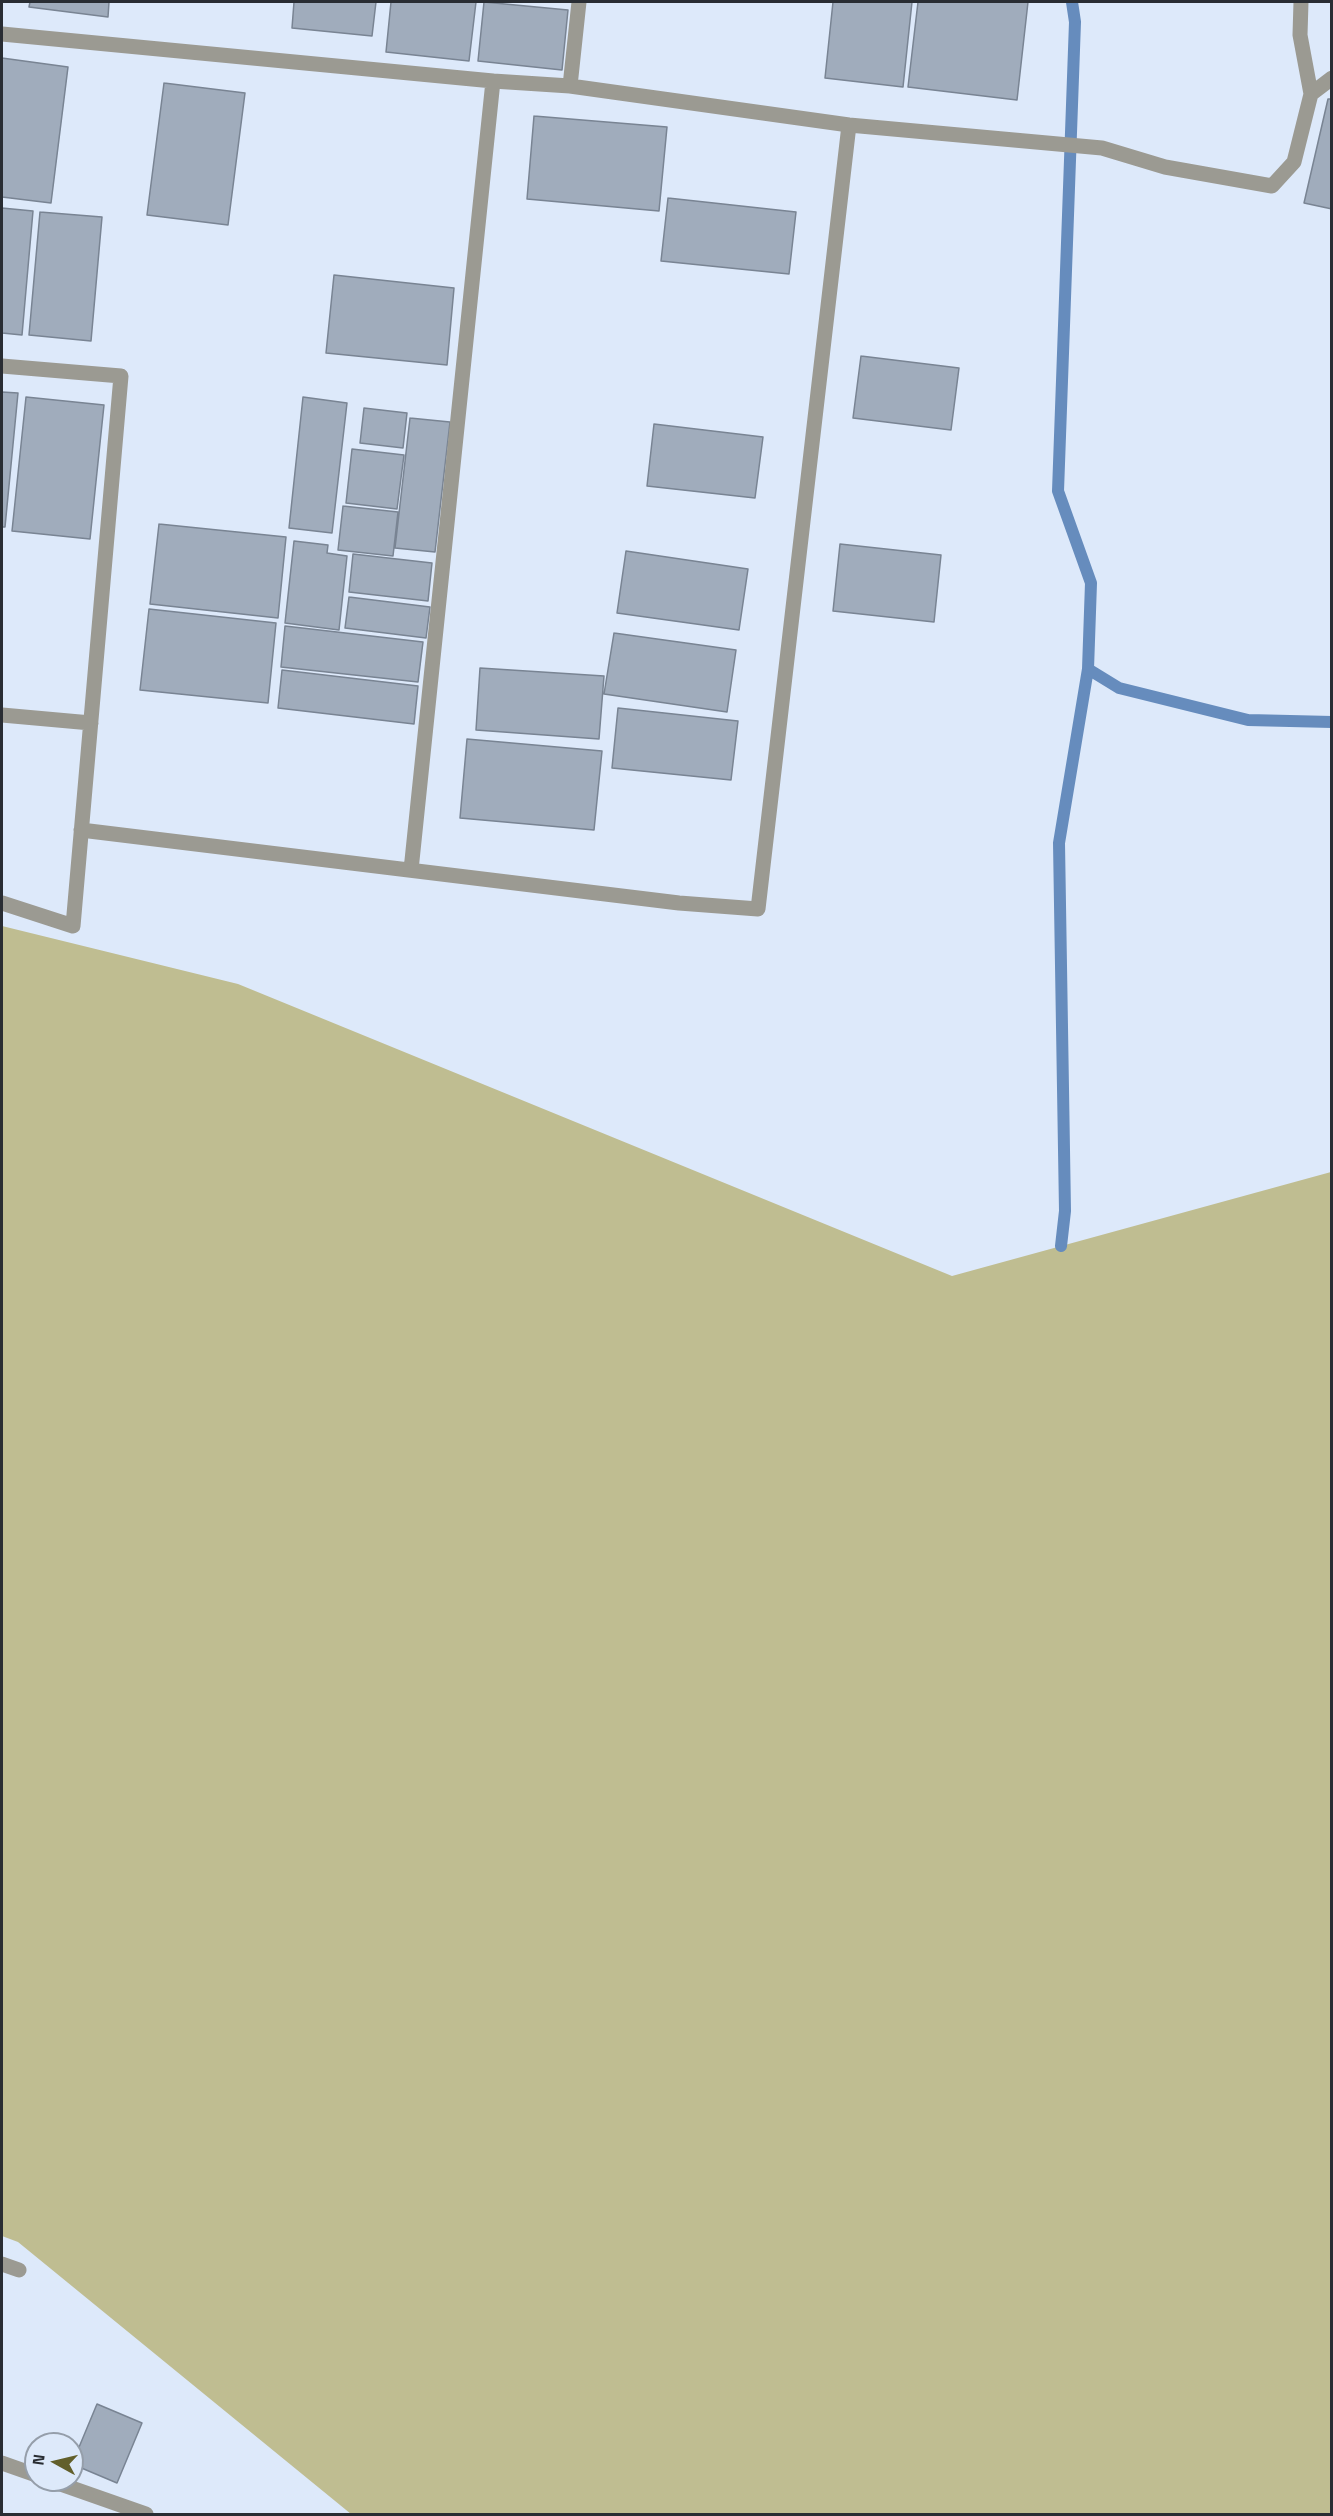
<!DOCTYPE html>
<html>
<head>
<meta charset="utf-8">
<style>
  body { margin:0 }
  #map { position:relative; width:1333px; height:2516px; overflow:hidden; background:#dde9fa; font-family:"Titillium Web",sans-serif }
  canvas { display:block }
  .frame { position:absolute; inset:0; border:3px solid #292d33; pointer-events:none }
  .north { position:absolute; left:24px; top:2432px; width:60px; height:60px; box-sizing:border-box; background:#dde9fa; border:2px solid #959eaa; border-radius:50%; rotate:278deg; font-size:16px; font-weight:700; line-height:24px; text-align:center; color:#292d33 }
  .north::after { content:''; display:block; margin:auto; width:21px; height:27px; background:#625f2b; clip-path:polygon(50% 0,100% 100%,50% 72%,0 100%) }
</style>
</head>
<body>
<div id="map">
<canvas width="1333" height="2516"></canvas>
<div class="frame"></div>
<div class="north">N</div>
</div>
<script>
const c = document.querySelector('canvas').getContext('2d');
c.lineJoin = 'round';
function fillPath(path, color) { c.fillStyle = color; c.fill(path, 'evenodd'); }
const toPath = rows => new Path2D(rows.map(r => 'M' + r).join(''));
function strokePath(path, color, width, dash) { c.strokeStyle = color; c.lineWidth = width; c.lineCap = dash ? 'butt' : 'round'; c.setLineDash(dash || []); c.stroke(path); }
fillPath(toPath([
  [2,926,238,984,952,1276,1331,1172,1331,2514,351,2514,18,2242,2,2236]
]), '#bfbd91');
strokePath(toPath([
  [1088,669,1119,688,1248,720,1332,722],
  [1061,1246,1065,1211,1059,843,1088,669,1091,583,1058,491,1075,22,1072,2]
]), '#668cbd', 12);
const building = toPath([
  [30,2,109,2,108,17,29,7,30,2],
  [294,2,376,2,372,36,292,28,294,2],
  [391,2,476,2,469,61,386,52,391,2],
  [484,2,568,10,562,70,478,61,484,2],
  [833,2,912,2,903,87,825,78,833,2],
  [918,2,1028,2,1017,100,908,87,918,2],
  [2,58,68,67,51,203,2,197,2,58],
  [164,83,245,93,228,225,147,215,164,83],
  [1328,99,1332,99,1332,209,1304,203,1328,99],
  [534,116,667,127,659,211,527,199,534,116],
  [668,198,796,212,789,274,661,261,668,198],
  [2,208,33,211,22,335,2,333,2,208],
  [40,212,102,217,91,341,29,335,40,212],
  [334,275,454,288,447,365,326,353,334,275],
  [861,356,959,368,951,430,853,418,861,356],
  [2,392,18,393,5,527,2,527,2,392],
  [26,397,104,405,90,539,12,531,26,397],
  [303,397,347,403,332,533,289,528,303,397],
  [364,408,407,413,403,448,360,443,364,408],
  [410,418,450,422,435,552,395,548,410,418],
  [654,424,763,437,755,498,647,486,654,424],
  [352,449,404,455,397,509,346,503,352,449],
  [343,506,398,512,393,556,338,550,343,506],
  [159,524,286,537,278,618,150,604,159,524],
  [294,541,328,545,327,553,347,556,339,630,285,623,294,541],
  [840,544,941,555,934,622,833,611,840,544],
  [626,551,748,569,739,630,617,613,626,551],
  [353,554,432,563,428,601,349,592,353,554],
  [349,597,430,607,426,638,345,628,349,597],
  [149,609,276,623,268,703,140,690,149,609],
  [285,626,423,642,418,682,281,667,285,626],
  [614,633,736,650,727,712,604,694,614,633],
  [480,668,604,676,599,739,476,730,480,668],
  [282,670,418,686,414,724,278,708,282,670],
  [618,708,738,721,731,780,612,768,618,708],
  [467,739,602,751,594,830,460,818,467,739],
  [97,2404,142,2423,117,2483,72,2464,97,2404]
]);
fillPath(building, '#a0acbc');
strokePath(building, '#798493', 1.5);
strokePath(toPath([
  [579,2,570,86,849,125,1102,148,1165,167,1272,186,1294,162,1311,94,1332,78],
  [1301,2,1300,35,1311,94],
  [2,34,493,81,570,86],
  [2,366,121,376,73,926,2,903],
  [2,715,91,723],
  [81,830,679,903,758,909,849,125],
  [411,870,493,81],
  [2,2264,19,2270],
  [2,2463,36,2475],
  [49,2480,146,2514]
]), '#9b9a92', 15);
</script>
</body>
</html>
